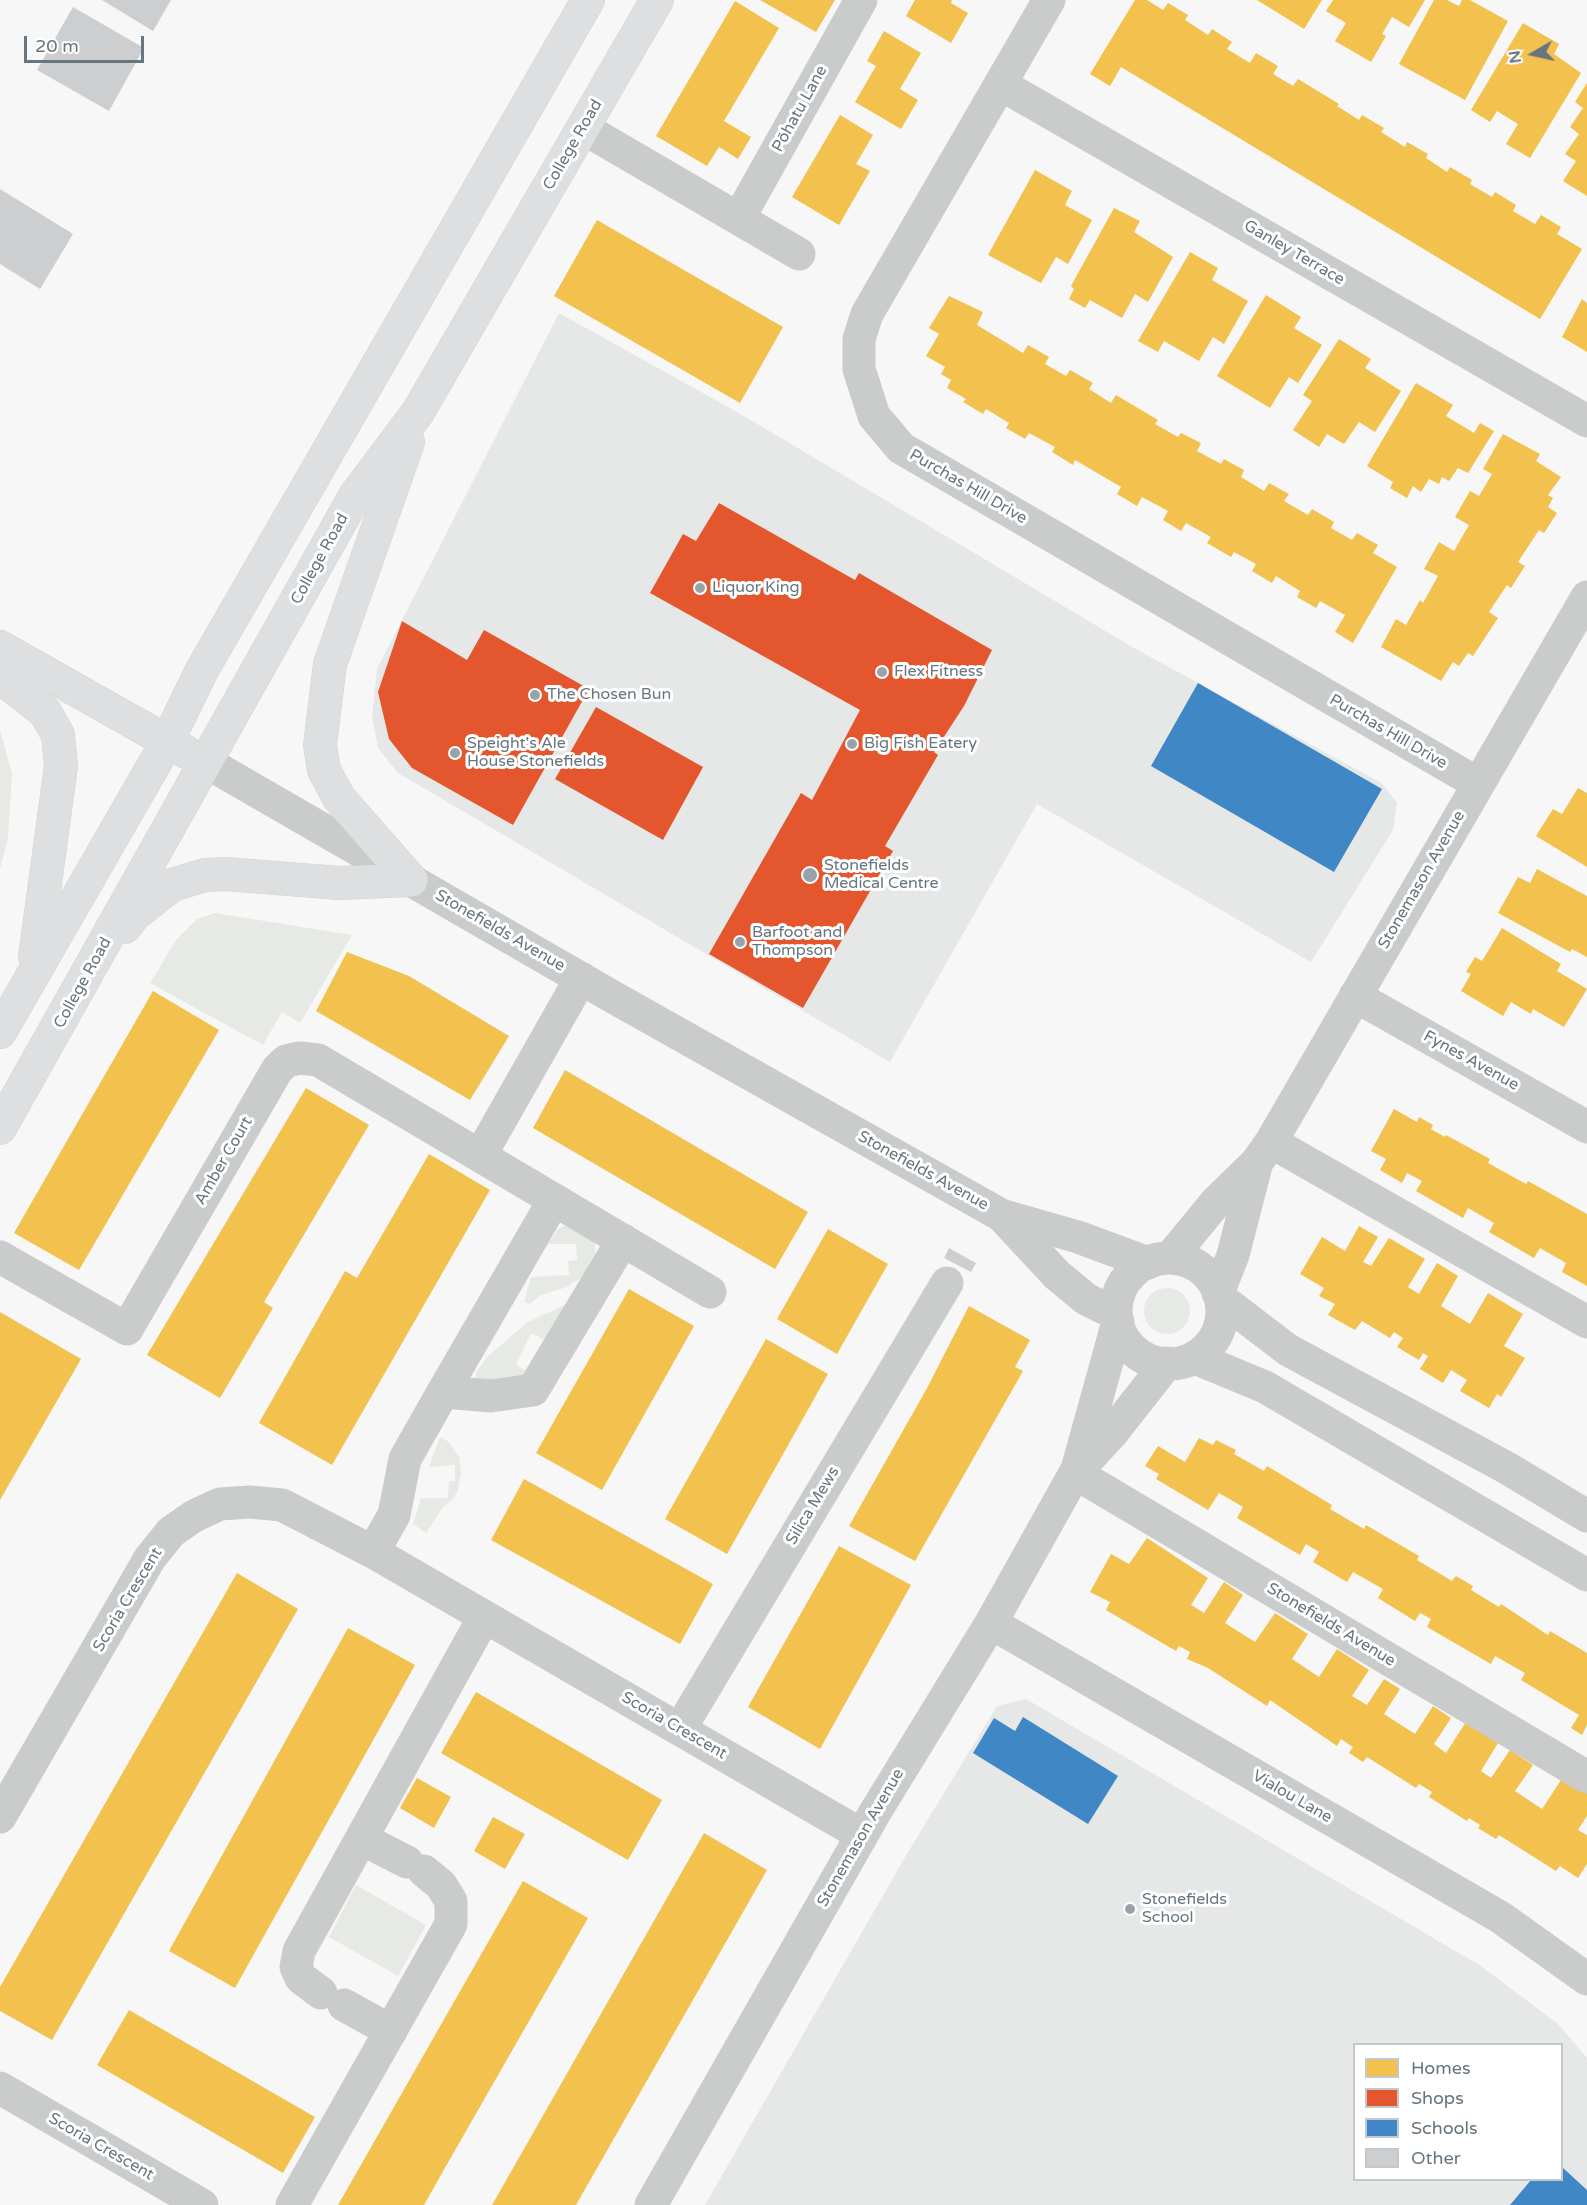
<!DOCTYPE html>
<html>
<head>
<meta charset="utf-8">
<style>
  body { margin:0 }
  #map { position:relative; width:1587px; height:2205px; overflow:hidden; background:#f7f7f7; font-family:"Varela Round",sans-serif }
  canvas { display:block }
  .legend { position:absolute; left:1353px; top:2043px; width:210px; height:138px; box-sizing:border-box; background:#fff; border:2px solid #c2c8cb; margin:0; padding:8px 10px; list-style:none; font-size:18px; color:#66757e }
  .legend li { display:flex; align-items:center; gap:12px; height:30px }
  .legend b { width:30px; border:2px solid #c2c8cb }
  .north { position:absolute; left:1503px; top:24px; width:60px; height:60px; -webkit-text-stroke:4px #fff; paint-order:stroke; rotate:261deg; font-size:16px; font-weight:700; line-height:24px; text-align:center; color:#66757e }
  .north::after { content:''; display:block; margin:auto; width:21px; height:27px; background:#66757e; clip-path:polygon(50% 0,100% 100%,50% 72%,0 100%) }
  .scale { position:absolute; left:24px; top:36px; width:120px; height:27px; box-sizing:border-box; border:3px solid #66757e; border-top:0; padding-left:8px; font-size:18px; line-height:21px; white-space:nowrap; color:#66757e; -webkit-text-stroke:4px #fff; paint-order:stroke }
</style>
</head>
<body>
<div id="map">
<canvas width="1587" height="2205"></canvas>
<ul class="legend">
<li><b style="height:16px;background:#f2c14e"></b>Homes</li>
<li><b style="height:16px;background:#e4572e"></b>Shops</li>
<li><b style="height:16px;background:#3f88c5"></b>Schools</li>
<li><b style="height:16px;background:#cccecf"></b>Other</li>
</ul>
<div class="north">N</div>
<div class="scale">20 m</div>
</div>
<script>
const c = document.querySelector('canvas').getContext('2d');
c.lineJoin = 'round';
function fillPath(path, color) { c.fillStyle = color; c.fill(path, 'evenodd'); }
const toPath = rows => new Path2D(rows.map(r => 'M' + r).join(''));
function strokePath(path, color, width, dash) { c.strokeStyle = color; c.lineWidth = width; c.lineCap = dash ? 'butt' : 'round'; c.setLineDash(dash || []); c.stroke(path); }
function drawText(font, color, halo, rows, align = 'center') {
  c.font = font + ' "Varela Round",sans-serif'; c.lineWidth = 6; c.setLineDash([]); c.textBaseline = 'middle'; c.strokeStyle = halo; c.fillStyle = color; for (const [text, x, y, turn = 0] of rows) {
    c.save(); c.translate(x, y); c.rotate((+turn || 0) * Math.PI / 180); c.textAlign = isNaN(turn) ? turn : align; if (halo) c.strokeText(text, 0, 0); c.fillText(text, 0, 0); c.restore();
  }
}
fillPath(toPath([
  [559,313,744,416,1134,648,1383,784,1397,803,1393,830,1311,962,1037,804,890,1062,398,773,378,748,372,716,377,669],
  [1026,1699,1481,1966,1558,2024,1587,2058,1587,2205,705,2205,908,1852,997,1706],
  [1354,2044,1562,2044,1562,2180,1354,2180]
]), '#e6e7e7');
fillPath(toPath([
  [0,730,12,774,8,838,0,869],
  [215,913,352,935,300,1023,282,1012,263,1045,150,983,177,939,197,919],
  [569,1224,595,1243,595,1254,581,1278,567,1287,541,1295,530,1304,524,1302,531,1277,569,1275,568,1261,577,1260,576,1244,548,1244,558,1229],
  '1144 1311a23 23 0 1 1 46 0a23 23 0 1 1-46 0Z',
  [567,1304,547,1341,531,1333,516,1365,529,1372,505,1385,476,1378,476,1372,488,1356,528,1322],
  [440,1437,449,1442,459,1457,461,1472,458,1490,453,1499,443,1507,426,1533,413,1524,421,1498,448,1498,449,1481,455,1481,455,1465,429,1467],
  [356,1885,426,1925,398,1976,329,1937]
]), '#e6e9e4');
fillPath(toPath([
  [760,0,835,0,816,32],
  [915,0,952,0,951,3,968,13,951,43,906,16],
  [1135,0,1147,0,1163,10,1168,3,1188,15,1185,20,1208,35,1212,29,1232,42,1227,49,1250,63,1256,53,1278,66,1273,74,1293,86,1298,79,1339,104,1337,106,1359,120,1362,115,1384,128,1381,132,1405,147,1407,142,1428,154,1426,158,1447,172,1450,167,1472,180,1470,184,1492,197,1495,192,1516,205,1513,211,1535,224,1541,215,1561,227,1557,234,1582,249,1540,319,1121,67,1110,86,1090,74],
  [1257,0,1322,0,1304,29],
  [1333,0,1425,0,1409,27,1392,17,1382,34,1386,36,1371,62,1335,41,1346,23,1326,11],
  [1434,0,1447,0,1459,6,1462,0,1470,0,1508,21,1465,100,1399,64],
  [735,1,779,28,724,121,751,137,738,159,719,147,707,166,656,136],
  [1523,23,1559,44,1554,54,1581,73,1530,158,1506,144,1518,124,1497,111,1490,122,1471,110],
  [884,31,921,53,900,89,918,100,901,129,855,102,876,66,867,61],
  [1587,83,1587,196,1563,181,1576,161,1565,154,1579,134,1570,127,1583,108,1575,102],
  [840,115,873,135,856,164,870,171,839,225,792,197],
  [1035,170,1072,191,1065,205,1092,220,1068,264,1056,257,1041,283,988,255],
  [1114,208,1140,221,1134,232,1173,257,1148,302,1135,294,1122,318,1090,300,1085,308,1069,299,1074,289,1071,286],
  [597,220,783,327,740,403,554,296],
  [1190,252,1218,268,1212,280,1248,301,1224,344,1213,337,1199,361,1164,341,1158,352,1138,341],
  [1266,295,1301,317,1294,328,1322,345,1298,383,1289,377,1270,408,1217,376],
  [949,296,983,312,977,325,1023,353,1028,345,1049,357,1045,364,1066,376,1070,370,1093,383,1089,389,1111,403,1116,395,1158,420,1155,424,1178,437,1181,433,1201,443,1197,451,1221,464,1224,459,1244,470,1241,477,1264,491,1269,483,1289,494,1284,501,1308,515,1312,509,1334,522,1331,528,1352,540,1357,533,1378,545,1373,553,1397,567,1353,643,1335,632,1345,615,1320,601,1316,608,1297,597,1300,591,1276,576,1272,583,1252,571,1256,564,1234,552,1231,557,1207,543,1211,537,1186,523,1181,531,1163,520,1168,511,1142,497,1137,506,1117,494,1121,487,1075,460,1073,465,1052,452,1055,447,1029,433,1025,439,1006,428,1009,423,986,409,983,414,963,402,966,399,947,388,951,380,941,374,945,367,926,356,939,334,929,328],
  [1582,299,1587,303,1587,352,1562,337],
  [1339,339,1371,359,1365,368,1401,391,1375,432,1359,422,1344,444,1327,434,1319,447,1293,430,1312,401,1303,395],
  [1416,383,1453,405,1446,416,1474,433,1480,423,1494,431,1468,473,1458,468,1449,481,1442,477,1439,484,1429,479,1421,492,1413,486,1407,498,1390,488,1393,482,1367,466],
  [1503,434,1540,454,1536,461,1561,477,1548,495,1553,498,1548,507,1557,513,1544,533,1539,530,1518,562,1525,566,1511,588,1507,585,1489,612,1498,618,1473,656,1468,653,1459,666,1453,662,1441,681,1381,647,1396,619,1406,625,1420,600,1423,603,1438,576,1424,569,1439,542,1454,551,1469,525,1455,517,1470,491,1479,496,1492,474,1483,469],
  [1578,788,1587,793,1587,867,1536,836,1553,809,1562,814],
  [1537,869,1587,896,1587,957,1572,949,1570,952,1498,913,1518,877,1530,883],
  [1502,928,1561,964,1557,971,1587,989,1564,1027,1533,1009,1531,1014,1511,1002,1503,1016,1461,991,1471,974,1466,972,1475,957,1482,961],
  [347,952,409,976,509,1036,470,1100,316,1011],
  [153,991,219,1030,79,1270,14,1233],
  [565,1070,808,1212,775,1269,533,1128],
  [306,1088,369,1125,264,1302,273,1308,220,1398,147,1355],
  [1394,1109,1417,1122,1419,1117,1433,1125,1431,1129,1445,1137,1446,1135,1490,1159,1488,1163,1526,1184,1528,1181,1587,1214,1587,1286,1562,1272,1566,1263,1540,1248,1534,1258,1489,1232,1494,1223,1468,1208,1463,1218,1416,1191,1422,1181,1407,1173,1402,1183,1380,1170,1386,1159,1371,1151],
  [429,1154,490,1190,332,1465,259,1423,345,1271,357,1278],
  [1359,1226,1378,1237,1363,1262,1371,1266,1389,1238,1425,1259,1408,1287,1419,1294,1437,1263,1458,1276,1441,1306,1470,1324,1488,1293,1523,1314,1504,1346,1525,1358,1501,1397,1497,1394,1489,1408,1460,1391,1467,1380,1451,1370,1443,1383,1420,1369,1428,1356,1423,1353,1419,1360,1397,1347,1403,1338,1394,1332,1390,1338,1362,1321,1355,1330,1328,1315,1335,1304,1319,1296,1324,1288,1300,1274,1322,1237,1345,1251],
  [828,1229,888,1264,837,1354,777,1319],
  [629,1289,694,1326,602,1490,536,1453],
  [969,1306,1030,1340,1015,1367,1023,1371,915,1561,849,1526,926,1390],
  [0,1312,81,1359,0,1500],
  [766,1339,828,1374,727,1554,665,1519],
  [1199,1438,1213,1445,1216,1440,1236,1450,1234,1454,1264,1471,1267,1466,1332,1505,1330,1509,1364,1529,1366,1525,1419,1556,1417,1560,1452,1581,1456,1576,1473,1586,1471,1590,1499,1607,1501,1604,1548,1635,1550,1631,1587,1653,1587,1725,1582,1735,1571,1728,1579,1715,1521,1680,1525,1673,1495,1656,1491,1664,1427,1627,1431,1619,1420,1613,1415,1621,1378,1598,1383,1589,1353,1572,1347,1582,1313,1562,1319,1552,1306,1544,1300,1555,1237,1518,1243,1507,1219,1493,1208,1510,1156,1479,1159,1474,1145,1466,1158,1446,1185,1462],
  [524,1479,713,1584,680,1644,491,1540],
  [1147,1538,1208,1578,1191,1605,1204,1613,1224,1582,1243,1595,1225,1623,1255,1642,1275,1613,1308,1634,1292,1659,1319,1677,1337,1649,1369,1670,1352,1696,1367,1705,1384,1679,1400,1689,1384,1714,1415,1734,1433,1706,1451,1718,1434,1744,1446,1753,1466,1722,1498,1743,1481,1771,1491,1778,1510,1750,1533,1765,1515,1791,1542,1809,1563,1777,1587,1792,1587,1816,1578,1830,1587,1835,1587,1864,1578,1878,1560,1866,1556,1871,1499,1835,1496,1839,1478,1828,1480,1825,1469,1818,1467,1821,1429,1797,1432,1792,1419,1784,1416,1788,1367,1757,1363,1762,1349,1753,1353,1747,1341,1739,1337,1746,1270,1700,1267,1706,1208,1668,1187,1659,1190,1652,1179,1646,1176,1651,1106,1610,1110,1602,1090,1592,1111,1554,1129,1564],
  [839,1546,911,1585,820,1749,748,1707],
  [237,1573,298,1609,52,2040,0,2011,0,1987],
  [348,1628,415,1665,235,1988,169,1951],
  [476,1692,662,1800,628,1860,441,1753],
  [417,1778,451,1797,434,1828,400,1808],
  [493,1817,525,1834,505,1869,474,1851],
  [704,1833,767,1870,576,2205,492,2205],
  [523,1881,588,1918,446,2166,424,2205,338,2205],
  [129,2010,315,2117,283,2173,97,2065]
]), '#f2c14e');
fillPath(toPath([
  [719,503,855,580,859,573,992,650,964,706,934,752,938,755,885,846,893,851,803,1008,709,954,801,793,812,800,860,710,650,593,683,534,696,541],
  [402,621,467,660,484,630,589,689,513,825,412,768,389,739,378,692],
  [596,707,703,767,663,840,555,779]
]), '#e4572e');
fillPath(toPath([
  [1198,683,1382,789,1334,872,1151,766],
  [1023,1717,1118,1776,1088,1824,973,1753,994,1718,1015,1731],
  [1562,2167,1587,2190,1587,2205,1510,2205,1531,2180,1562,2180]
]), '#3f88c5');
fillPath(toPath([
  [102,0,171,0,153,31],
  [73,7,144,48,109,111,37,70],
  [0,189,73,234,40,289,0,264],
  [949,1248,976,1263,971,1272,944,1258]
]), '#cccecf');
const major = toPath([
  [408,442,330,664,320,745,324,770,339,798,411,880],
  [0,647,186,752],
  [0,677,45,712,58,735,61,766,35,957],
  [125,927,135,914,172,885,205,875,225,874,339,883,411,880],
  [0,1032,167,742,202,670,588,0],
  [0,1128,355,496,418,412,657,0]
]);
strokePath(major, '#d3d4d5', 34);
strokePath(toPath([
  [1049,0,867,314,859,339,859,369,874,416,901,448,1477,783],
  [1000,84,1587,421],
  [583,128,799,254],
  [739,218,861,0],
  [206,762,613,997,1001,1215,1078,1237,1148,1263],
  [1355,996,1587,1127],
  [1271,1142,1587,1322],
  [480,1156,581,978],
  [1002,1216,1057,1275,1086,1299,1116,1314],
  [0,1257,127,1329,277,1070,286,1061,300,1058,318,1060,710,1292],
  [1170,1258,1216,1202,1257,1162,1271,1142,1587,597],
  '1116 1311a53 53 0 1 1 106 0a53 53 0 1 1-106 0Z',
  [1218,1293,1233,1255,1257,1162],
  [1220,1298,1288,1350,1507,1468,1587,1516],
  [1195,1358,1265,1387,1587,1575],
  [443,1392,554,1200],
  [1078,1466,1118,1322],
  [1075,1473,1587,1777],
  [373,1552,394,1515,405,1459,443,1392,491,1396,533,1390,623,1240],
  [991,1623,1500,1917,1587,1979],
  [680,1729,947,1283],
  [0,1817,150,1558,171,1532,194,1516,220,1504,250,1502,282,1505,373,1552,862,1835],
  [362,1839,407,1862],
  [321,1993,301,1978,296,1967,299,1951,484,1617],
  [344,2005,391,2031],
  [0,2088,202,2205],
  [292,2205,451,1924,451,1901,441,1885,424,1871],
  [651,2205,874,1814,991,1623,1075,1473,1112,1433,1167,1363]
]), '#cacccc', 33);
strokePath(major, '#dedfe0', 33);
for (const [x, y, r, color] of [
  [700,588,6,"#99a2a8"],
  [882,672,6,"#99a2a8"],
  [535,695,6,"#99a2a8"],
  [852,744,6,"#99a2a8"],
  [455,753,6,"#99a2a8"],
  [810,875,8,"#99a2a8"],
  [740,942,6,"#99a2a8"],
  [1130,1909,6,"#99a2a8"]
]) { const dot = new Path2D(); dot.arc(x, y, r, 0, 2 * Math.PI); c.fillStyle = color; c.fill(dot); strokePath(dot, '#fff', 2); }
drawText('16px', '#66757e', '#fff', [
  ["Pōhatu Lane",800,109,-61],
  ["College Road",573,145,-60],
  ["Ganley Terrace",1294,253,30],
  ["Purchas Hill Drive",968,487,30],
  ["College Road",320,559,-61],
  ["Purchas Hill Drive",1388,732,30],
  ["Stonemason Avenue",1422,880,-60],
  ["Stonefields Avenue",500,931,30],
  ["College Road",83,983,-61],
  ["Fynes Avenue",1471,1061,29],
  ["Amber Court",224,1161,-60],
  ["Stonefields Avenue",923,1171,29],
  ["Silica Mews",813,1506,-59],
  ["Scoria Crescent",128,1600,-59],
  ["Stonefields Avenue",1331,1625,31],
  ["Scoria Crescent",674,1726,30],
  ["Vialou Lane",1292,1797,30],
  ["Stonemason Avenue",861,1838,-60],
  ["Scoria Crescent",101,2147,30]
]);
drawText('16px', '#66757e', '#fff', [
  ["Liquor King",712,588],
  ["Flex Fitness",894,672],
  ["The Chosen Bun",547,695],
  ["Speight's Ale",467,744],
  ["House Stonefields",467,762],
  ["Big Fish Eatery",864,744],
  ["Stonefields",824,866],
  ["Medical Centre",824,884],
  ["Barfoot and",752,933],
  ["Thompson",752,951],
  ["Stonefields",1142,1900],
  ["School",1142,1918]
], 'left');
</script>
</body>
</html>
